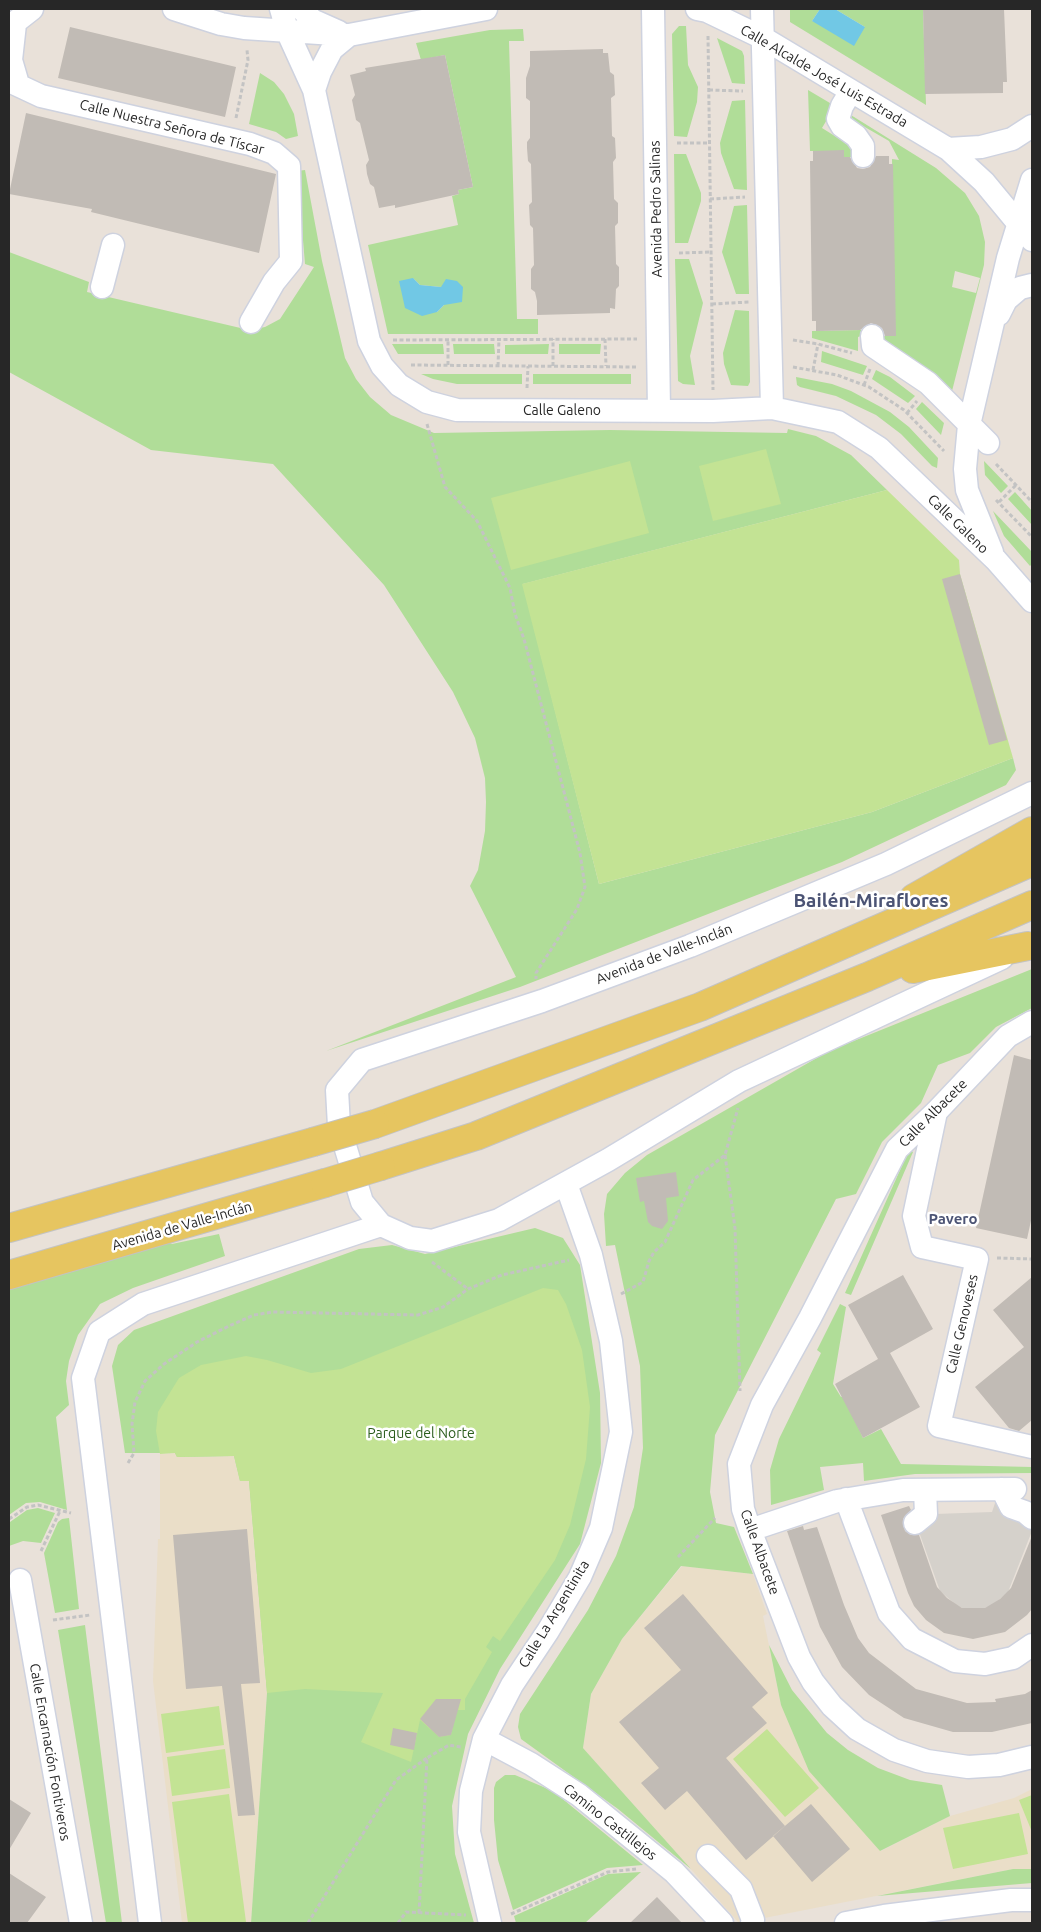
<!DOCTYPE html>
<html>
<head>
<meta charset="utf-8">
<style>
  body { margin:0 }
  #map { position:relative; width:1041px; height:1932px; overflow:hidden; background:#e9e1d9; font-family:Ubuntu,sans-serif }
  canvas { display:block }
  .frame { position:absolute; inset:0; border:10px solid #272727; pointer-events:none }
</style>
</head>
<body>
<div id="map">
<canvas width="1041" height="1932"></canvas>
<div class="frame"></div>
</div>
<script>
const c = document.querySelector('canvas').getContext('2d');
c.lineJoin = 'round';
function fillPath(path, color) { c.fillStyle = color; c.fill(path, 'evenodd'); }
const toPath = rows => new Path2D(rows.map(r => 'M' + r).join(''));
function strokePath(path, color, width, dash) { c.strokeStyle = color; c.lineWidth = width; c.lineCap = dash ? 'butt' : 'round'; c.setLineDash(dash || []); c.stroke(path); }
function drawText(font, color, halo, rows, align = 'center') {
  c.font = font + ' Ubuntu,sans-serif'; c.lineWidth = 5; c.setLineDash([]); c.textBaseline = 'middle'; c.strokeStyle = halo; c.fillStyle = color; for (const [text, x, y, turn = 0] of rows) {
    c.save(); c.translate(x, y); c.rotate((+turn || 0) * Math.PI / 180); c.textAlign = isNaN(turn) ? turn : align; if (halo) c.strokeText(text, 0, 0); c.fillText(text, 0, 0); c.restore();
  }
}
fillPath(toPath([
  [176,1453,177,1457,234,1456,240,1481,249,1481,267,1693,251,1923,182,1923,153,1681,158,1539,160,1539,160,1454],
  [682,1566,753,1574,767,1614,763,1616,781,1705,881,1851,950,1816,1014,1798,1032,1789,1032,1869,1013,1869,739,1923,583,1748,591,1694,622,1639]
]), '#eadec8');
fillPath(toPath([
  [790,9,820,9,812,21,865,27,835,9,923,9,926,105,790,22],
  [679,26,686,26,688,65,698,87,697,102,687,137,674,136,672,34],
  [523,29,524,41,509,41,517,319,538,319,538,334,388,334,368,245,458,225,452,196,459,194,458,190,473,187,445,55,421,60,416,43,490,30],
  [413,278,420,285,441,287,444,305,437,312],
  [717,38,742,51,744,56,745,84,732,83],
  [260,73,274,82,284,94,294,114,298,136,286,139,276,132,249,124],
  [808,90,835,106,822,128,846,143,849,139,856,157,844,157,844,151,810,151],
  [745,100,747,190,734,189,721,153,720,143,732,101],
  [846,112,936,168,965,193,979,216,985,242,984,265,951,395,875,336,895,336,892,159,899,160,889,141,844,115],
  [955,271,980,278,976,293,952,287],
  [674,154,686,154,701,193,701,201,688,243,675,243],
  [305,170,322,261,345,358,356,379,370,397,391,415,434,433,610,430,787,433,788,429,816,436,851,455,887,490,523,584,599,884,872,812,1013,758,1016,770,1006,785,842,862,520,987,326,1051,516,977,470,886,478,870,485,831,486,802,485,778,475,738,453,692,384,585,273,464,151,450,9,372,9,252,89,282,87,292,249,330,265,327,280,319,314,267,305,264,297,171],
  [747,205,749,294,736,294,722,252,734,206],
  [675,259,689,259,703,303,690,356,695,385,683,384,678,381],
  [735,310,749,311,750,382,748,386,731,385,724,364,723,353],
  [861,330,861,336,858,337,858,351,812,338,812,331],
  [392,344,443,344,444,354,398,354],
  [453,344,494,344,495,354,454,354],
  [549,344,548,354,505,354,505,345],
  [559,344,601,344,600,354,559,354],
  [822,351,867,366,863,375,821,362],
  [876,370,890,377,915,396,908,403,872,379],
  [421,374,522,374,522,384,457,384,433,379],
  [533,374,631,374,631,384,533,384],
  [796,377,832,384,851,391,890,412,909,427,938,458,937,468,932,466,901,434,876,415,836,396,800,387,797,385],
  [922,402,944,423,941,435,916,409],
  [984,461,1008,486,1001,493,985,475],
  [1015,492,1032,511,1032,525,1008,499],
  [993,511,1032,552,1032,564,1030,566,1004,536],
  [1032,969,1032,1008,996,1027,970,1053,938,1065,921,1103,882,1142,856,1194,836,1199,715,1435,710,1492,716,1523,734,1527,753,1574,681,1566,622,1639,591,1694,583,1748,691,1869,618,1809,521,1739,518,1727,520,1714,588,1610,616,1556,634,1507,643,1448,640,1366,615,1245,606,1246,604,1214,607,1194,625,1173,647,1155,829,1051],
  [909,1150,913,1152,851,1295,845,1293],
  [535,1228,563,1238,580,1265,600,1393,601,1463,580,1544,500,1669,468,1734,452,1806,455,1854,474,1923,251,1923,267,1693,249,1481,240,1481,234,1456,177,1457,175,1453,125,1453,112,1366,118,1345,134,1330,359,1249,392,1245,425,1254],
  [219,1234,225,1256,133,1288,100,1304,78,1335,69,1361,66,1381,69,1405,56,1417,67,1510,40,1502,26,1503,9,1515,9,1290,168,1242,172,1244],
  [840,1304,846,1307,833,1384,841,1397,844,1396,863,1438,881,1429,901,1464,1032,1467,1032,1473,915,1474,864,1481,863,1463,820,1467,824,1490,771,1505,770,1470,779,1439,821,1353,817,1350],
  [38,1508,55,1513,41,1543,23,1541,9,1546,10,1522,27,1510],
  [69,1518,79,1609,55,1613,44,1553,58,1522,62,1519],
  [85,1625,122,1923,106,1923,58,1630],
  [769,1645,792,1690,827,1733,848,1750,878,1768,910,1780,942,1785,950,1816,880,1851,809,1771,781,1705],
  [505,1775,515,1775,553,1791,643,1865,607,1868,513,1910,498,1860,494,1820,494,1788,496,1782],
  [1013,1869,1032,1869,1032,1883,877,1896],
  [641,1872,585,1923,516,1923,514,1916,608,1874]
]), '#b0dd98');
fillPath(toPath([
  [766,449,781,504,713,521,699,466],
  [630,461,649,533,511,570,491,498],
  [887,490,959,560,960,574,1013,758,872,812,599,884,522,584],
  [543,1288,558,1290,566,1304,582,1350,590,1407,586,1459,570,1525,555,1560,500,1641,493,1636,486,1647,492,1652,465,1699,465,1710,457,1710,451,1735,439,1737,420,1720,411,1762,361,1742,383,1693,305,1689,267,1693,249,1481,240,1481,234,1456,177,1457,175,1453,160,1454,156,1431,158,1412,179,1378,201,1365,246,1356,267,1360,311,1373,341,1369],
  [219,1706,224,1745,166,1753,161,1714],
  [767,1729,819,1788,785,1817,733,1759],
  [225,1749,230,1788,172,1796,167,1757],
  [229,1794,246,1922,188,1923,172,1802],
  [1032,1795,1032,1832,1019,1800],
  [1019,1813,1028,1854,953,1869,943,1828]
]), '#c3e394');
fillPath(toPath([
  [997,1497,1032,1525,1032,1531,1008,1592,993,1605,985,1608,962,1608,955,1604,940,1591,918,1529,935,1514,992,1512]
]), '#d5d1cb');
fillPath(toPath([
  [820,9,835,9,865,27,854,46,812,21],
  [413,278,420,285,441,287,446,279,457,281,463,287,462,302,444,305,437,312,422,316,405,308,399,281]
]), '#71c8e5');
fillPath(toPath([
  [923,9,1004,9,1007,82,1003,82,1003,93,925,94],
  [70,27,236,67,225,117,58,78],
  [603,49,603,53,608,53,610,72,614,75,615,95,611,98,612,136,615,138,616,158,613,162,614,199,618,203,618,223,615,226,616,264,619,267,619,286,616,289,615,309,610,308,610,313,537,315,537,301,535,292,531,289,531,269,534,265,533,228,530,225,529,205,532,202,531,164,528,161,527,148,527,142,530,138,530,101,526,98,526,78,530,66,530,51],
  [445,55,473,187,458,190,459,194,395,208,395,205,379,208,374,187,370,184,367,174,366,165,369,160,360,123,356,120,352,100,355,95,350,75,366,71,365,68],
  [26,113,276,174,259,253,91,212,92,209,9,194],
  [844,150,844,157,850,157,857,168,863,169,870,167,876,156,889,156,889,164,893,164,896,336,885,336,882,328,871,323,860,330,816,331,816,321,812,321,810,161,813,161,813,151],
  [960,574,1007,740,989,745,942,579],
  [1014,1055,1032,1060,1032,1216,1027,1239,976,1228],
  [676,1172,679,1196,666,1198,668,1221,662,1229,652,1226,648,1222,644,1201,640,1202,636,1178],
  [903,1275,933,1329,890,1353,920,1407,863,1438,835,1384,878,1359,848,1305],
  [1032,1277,1032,1420,1019,1431,1009,1428,975,1387,1024,1347,993,1310],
  [909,1506,911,1510,903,1519,905,1531,911,1535,919,1535,937,1587,947,1598,962,1608,985,1608,1000,1599,1011,1588,1032,1536,1032,1609,1027,1615,1005,1632,973,1639,944,1633,926,1620,914,1606,908,1593,881,1515],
  [803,1526,804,1530,817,1527,844,1605,858,1638,869,1653,916,1689,967,1703,996,1702,995,1699,1025,1694,1032,1690,1032,1723,992,1732,953,1732,904,1718,869,1695,842,1667,820,1627,787,1531],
  [247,1529,260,1683,241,1684,255,1815,238,1816,222,1686,186,1689,173,1535],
  [683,1594,768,1693,752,1707,767,1723,726,1758,785,1826,746,1860,687,1791,665,1810,641,1783,659,1768,619,1722,681,1670,644,1628],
  [436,1699,461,1699,451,1735,439,1737,420,1719],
  [393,1728,417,1733,414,1750,390,1745],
  [9,1799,31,1813,9,1850],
  [811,1804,850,1849,812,1882,773,1836],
  [9,1873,46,1897,27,1923,9,1923],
  [657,1897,682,1923,630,1923]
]), '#c1bbb5');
const minor = toPath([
  [174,9,221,24,244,28,349,35,486,9],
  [281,9,288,33,314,90,369,341,382,366,399,385,427,402,457,410,713,411,772,408,838,422,879,448,996,560,1032,601],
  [302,9,312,20,339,32],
  [653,9,659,410],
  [697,9,707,11,763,38,948,149,984,182,1032,240],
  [762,9,772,408],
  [15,24,11,60,18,84],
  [9,27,32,9],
  [9,81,41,96,250,144,274,153,289,166,291,261,274,282,251,322],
  [314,90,320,72,332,49,349,35],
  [851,91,842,106,838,119,842,126,856,136,863,146,863,156],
  [948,149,981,147,1012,139,1032,126],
  [102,287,113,245],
  [999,314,1006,300,1020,288,1032,285],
  [872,336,873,346,928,383,988,443],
  [992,552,967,490,965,469,969,425,1008,258,1032,180],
  [1002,958,739,1081,608,1160,499,1220,432,1241,410,1238,381,1225,362,1202,339,1126,337,1090,362,1060,542,1001,690,946,886,864,1032,793],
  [1032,1022,1008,1036,936,1112,897,1149,810,1318,762,1405,739,1464,743,1509,750,1530,799,1657,813,1682,832,1706,857,1729,894,1750,927,1761,968,1767,999,1765,1032,1757],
  [936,1112,914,1216,922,1247,977,1259,939,1426,1032,1447],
  [1002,1489,1011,1507,1025,1512,1032,1518],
  [846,1499,889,1613,912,1639,955,1661,985,1664,1013,1658,1032,1645],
  [915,1523,926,1514,925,1490],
  [750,1530,837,1501,903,1490,1015,1489],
  [20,1580,81,1923],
  [484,1739,531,1764,579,1795,674,1872,722,1923],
  [708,1856,741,1889,753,1920,752,1923],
  [150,1923,83,1378,99,1332,143,1304,381,1225],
  [490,1923,469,1832,471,1791,484,1739,512,1685,548,1631,580,1577,601,1528,621,1432,611,1341,591,1255,566,1184],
  [846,1923,884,1916,1011,1900,1032,1900]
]);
const major = toPath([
  [914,898,1032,831],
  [913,969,1028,946],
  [375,1124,700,1007,1032,862],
  [381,1166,476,1136,867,977,1032,905],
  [9,1228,313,1142],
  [9,1275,325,1183]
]);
strokePath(minor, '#ced2df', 25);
strokePath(major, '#c3c3c3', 30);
strokePath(toPath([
  [708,36,713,390],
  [709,90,743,91],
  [236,118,248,60,247,50],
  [677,143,709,143],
  [710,199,745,197],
  [679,253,711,252],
  [712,304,749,302],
  [605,339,606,366],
  [393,340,637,339],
  [793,340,818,344,852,353],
  [411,365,637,367],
  [448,365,448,340],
  [498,366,499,339],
  [553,366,553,339],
  [793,367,837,375,869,387,904,410,944,451],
  [813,370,818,344],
  [864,385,870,369],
  [527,388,528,366],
  [907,413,917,401],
  [427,424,445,487,477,521,510,588,515,614,524,639,580,853,585,887,577,909,536,973,536,979],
  [996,464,1032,502],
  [996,500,1032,537],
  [999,502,1016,485],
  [725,1155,735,1228,740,1391],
  [997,1258,1032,1259],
  [432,1262,468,1289],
  [621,1294,643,1282,649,1261,654,1252,665,1242,693,1180,725,1155,738,1108],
  [128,1463,134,1453,132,1424,135,1402,145,1381,164,1364,197,1342,229,1326,254,1315,273,1312,418,1315,443,1307,468,1289,502,1275,569,1260],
  [9,1519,27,1507,38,1505,71,1513],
  [41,1551,60,1511],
  [678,1557,715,1518],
  [53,1620,90,1615],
  [419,1913,427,1758,449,1745,461,1747],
  [511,1914,608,1872,636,1869],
  [308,1923,396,1780,427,1758],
  [398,1923,406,1912,466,1915]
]), '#c3c3c3', 3, [4, 2.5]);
strokePath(minor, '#fff', 22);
strokePath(major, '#e6c560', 28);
const majorBridge = toPath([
  [313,1142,375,1124],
  [325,1183,381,1166]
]);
strokePath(majorBridge, '#c3c3c3', 30, []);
strokePath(majorBridge, '#e6c560', 28);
drawText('14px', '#272727', '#fff', [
  ["Calle Alcalde José Luis Estrada",824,76,30],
  ["Calle Nuestra Señora de Tíscar",172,127,14],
  ["Avenida Pedro Salinas",656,209,-91],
  ["Calle Galeno",562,410],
  ["Calle Galeno",958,524,44],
  ["Avenida de Valle-Inclán",664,954,-21],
  ["Calle Albacete",933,1113,-45],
  ["Avenida de Valle-Inclán",182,1226,-16],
  ["Calle Genoveses",962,1324,-77],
  ["Calle Albacete",760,1552,70],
  ["Calle La Argentinita",554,1614,-59],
  ["Calle Encarnación Fontiveros",50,1752,80],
  ["Camino Castillejos",610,1822,38]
]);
drawText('14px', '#2b5d1d', '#fff', [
  ["Parque del Norte",421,1433]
]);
drawText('bold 15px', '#4b5374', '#fff', [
  ["Pavero",953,1219]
]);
drawText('bold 19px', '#4b5374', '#fff', [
  ["Bailén-Miraflores",871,901]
]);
</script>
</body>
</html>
